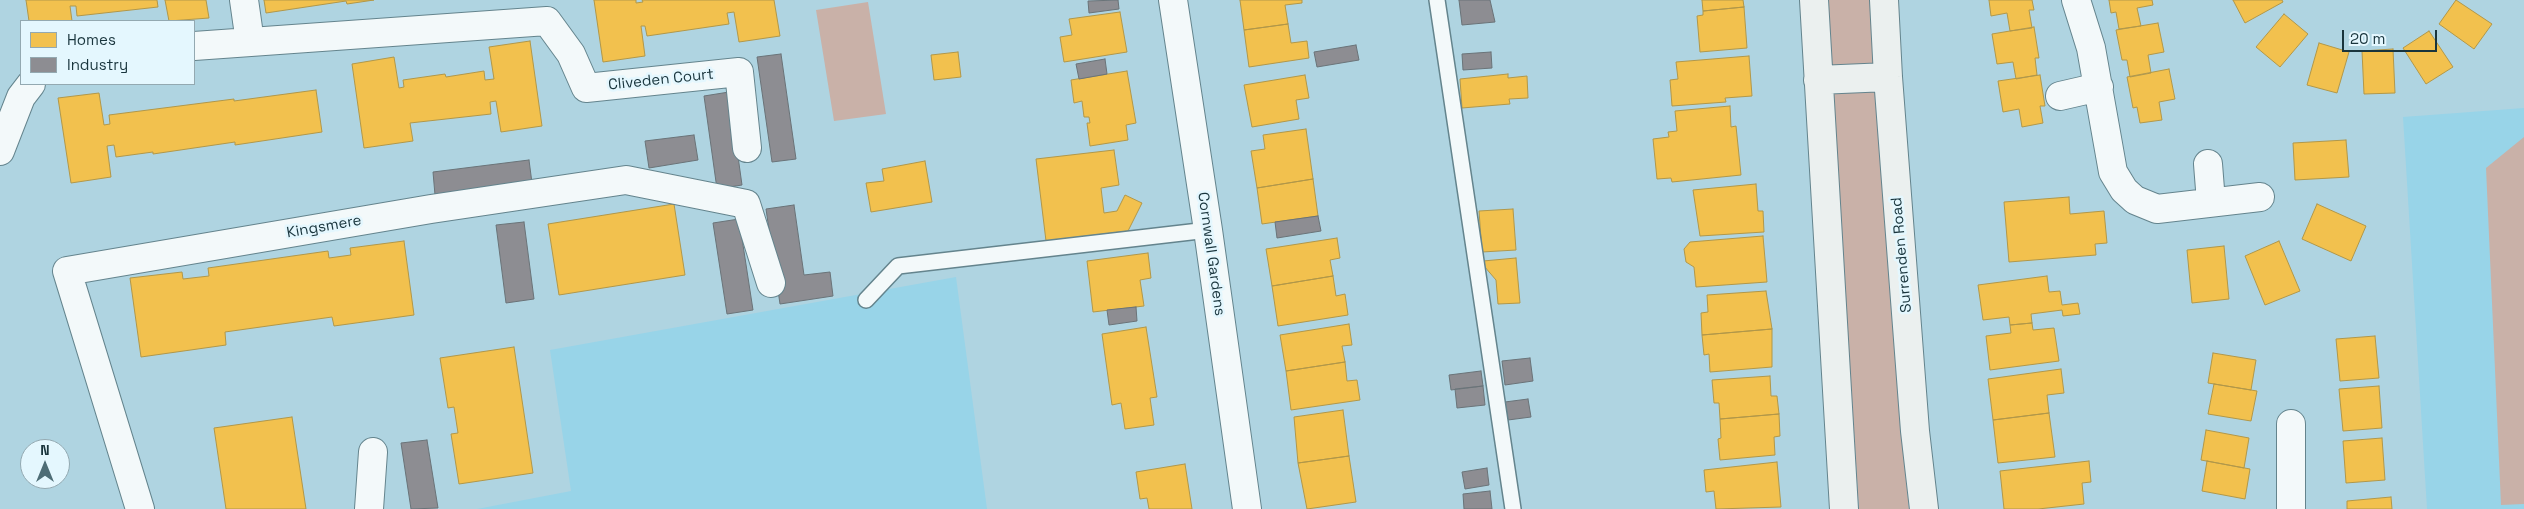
<!DOCTYPE html>
<html>
<head>
<meta charset="utf-8">
<style>
  body { margin:0 }
  #map { position:relative; width:2524px; height:509px; overflow:hidden; background:#afd4e1; font-family:"Space Grotesk",sans-serif }
  canvas { display:block }
  .legend { position:absolute; left:20px; top:20px; width:175px; height:65px; box-sizing:border-box; background:#e4f7fe; border:1px solid #93a9b1; margin:0; padding:6px 9px; list-style:none; font-size:15px; color:#19353d }
  .legend li { display:flex; align-items:center; gap:10px; height:25px }
  .legend b { width:25px; border:1px solid #93a9b1 }
  .north { position:absolute; left:20px; top:439px; width:50px; height:50px; box-sizing:border-box; background:#e4f7fe; border:1px solid #93a9b1; border-radius:50%; rotate:0deg; font-size:14px; font-weight:700; line-height:20px; text-align:center; color:#19353d }
  .north::after { content:''; display:block; margin:auto; width:18px; height:22px; background:#4e6d76; clip-path:polygon(50% 0,100% 100%,50% 72%,0 100%) }
  .scale { position:absolute; left:2342px; top:30px; width:95px; height:22px; box-sizing:border-box; border:2px solid #19353d; border-top:0; padding-left:6px; font-size:15px; line-height:18px; white-space:nowrap; color:#19353d; -webkit-text-stroke:4px #e4f7fe; paint-order:stroke }
</style>
</head>
<body>
<div id="map">
<canvas width="2524" height="509"></canvas>
<ul class="legend">
<li><b style="height:14px;background:#f2c14e"></b>Homes</li>
<li><b style="height:14px;background:#8d8d92"></b>Industry</li>
</ul>
<div class="north">N</div>
<div class="scale">20 m</div>
</div>
<script>
const c = document.querySelector('canvas').getContext('2d');
c.lineJoin = 'round';
function fillPath(path, color) { c.fillStyle = color; c.fill(path, 'evenodd'); }
const toPath = rows => new Path2D(rows.map(r => 'M' + r).join(''));
function strokePath(path, color, width, dash) { c.strokeStyle = color; c.lineWidth = width; c.lineCap = dash ? 'butt' : 'round'; c.setLineDash(dash || []); c.stroke(path); }
function drawText(font, color, halo, rows, align = 'center') {
  c.font = font + ' "Space Grotesk",sans-serif'; c.lineWidth = 5; c.setLineDash([]); c.textBaseline = 'middle'; c.strokeStyle = halo; c.fillStyle = color; for (const [text, x, y, turn = 0] of rows) {
    c.save(); c.translate(x, y); c.rotate((+turn || 0) * Math.PI / 180); c.textAlign = isNaN(turn) ? turn : align; if (halo) c.strokeText(text, 0, 0); c.fillText(text, 0, 0); c.restore();
  }
}
fillPath(toPath([
  [2524,108,2524,509,2427,509,2403,117],
  [956,277,987,509,477,509,571,491,550,350]
]), '#98d4e8');
fillPath(toPath([
  [1828,0,1876,0,1901,431,1909,509,1859,509,1830,64],
  [868,2,886,114,834,121,816,10],
  [2524,137,2524,504,2501,505,2486,168]
]), '#c9b1a8');
const homes = toPath([
  [26,0,157,0,158,7,77,16,76,6,70,6,72,21,29,21,26,0],
  [165,0,206,0,209,18,169,21,165,0],
  [264,0,374,0,347,4,346,1,266,13,264,0],
  [594,0,636,0,636,3,643,2,642,0,774,0,780,36,739,42,734,12,727,13,729,24,647,36,645,26,641,26,645,56,603,62,594,0],
  [1240,0,1302,0,1302,3,1285,5,1288,24,1244,30,1240,0],
  [1702,0,1743,0,1744,7,1703,11,1702,0],
  [1989,0,2032,0,2034,10,2029,10,2032,28,2010,31,2007,13,1991,16,1989,0],
  [2109,0,2152,0,2153,5,2137,8,2141,26,2119,29,2116,12,2111,13,2109,0],
  [2233,0,2282,0,2283,2,2245,23,2233,0],
  [2456,0,2492,24,2474,49,2439,24,2456,0],
  [1744,7,1747,48,1700,52,1697,16,1703,15,1703,11,1744,7],
  [1120,12,1127,52,1064,62,1060,37,1072,35,1069,19,1120,12],
  [2284,14,2308,34,2280,67,2256,47,2284,14],
  [2158,23,2164,52,2148,55,2151,73,2130,77,2127,60,2122,60,2116,30,2158,23],
  [1288,24,1291,43,1307,41,1309,58,1249,67,1244,30,1288,24],
  [2034,27,2039,58,2035,58,2037,75,2016,79,2013,62,1997,64,1992,34,2034,27],
  [2429,31,2453,67,2426,84,2403,48,2429,31],
  [530,41,542,126,501,132,496,101,490,102,491,114,410,123,413,141,364,148,352,64,394,57,399,88,404,87,403,80,445,74,446,77,484,71,485,80,494,79,489,47,530,41],
  [2319,43,2349,52,2337,93,2307,85,2319,43],
  [2393,49,2395,93,2364,94,2362,51,2393,49],
  [958,52,961,77,934,80,931,55,958,52],
  [1749,56,1752,96,1725,98,1726,102,1672,106,1670,80,1678,79,1676,62,1749,56],
  [2169,69,2175,99,2159,102,2162,120,2140,123,2137,107,2133,108,2127,77,2169,69],
  [1127,71,1136,123,1126,125,1128,140,1090,146,1087,123,1090,123,1089,117,1084,117,1082,101,1074,103,1071,80,1127,71],
  [1508,74,1508,78,1527,76,1528,98,1509,99,1510,104,1462,108,1460,79,1508,74],
  [1305,75,1309,98,1296,100,1299,119,1252,127,1244,85,1305,75],
  [2040,75,2045,106,2040,106,2043,123,2022,127,2019,109,2003,112,1998,81,2040,75],
  [316,90,322,132,235,145,235,142,153,154,153,152,116,157,114,145,107,146,111,177,71,183,58,98,99,93,104,125,110,124,109,115,234,99,234,101,316,90],
  [1730,106,1731,127,1736,126,1741,175,1672,182,1671,178,1657,179,1653,139,1669,137,1668,132,1677,131,1675,111,1730,106],
  [1306,129,1313,179,1257,188,1251,151,1265,149,1263,135,1306,129],
  [2346,140,2349,177,2295,180,2293,143,2346,140],
  [1114,150,1119,185,1101,188,1104,213,1117,211,1125,195,1142,203,1128,231,1046,241,1036,159,1114,150],
  [925,161,932,202,871,212,866,183,884,181,882,169,925,161],
  [1313,179,1318,216,1262,224,1257,188,1313,179],
  [1756,184,1758,211,1763,211,1764,232,1700,236,1693,190,1756,184],
  [2069,197,2070,214,2104,211,2107,243,2095,244,2096,255,2009,262,2004,202,2069,197],
  [674,204,685,275,559,295,548,224,674,204],
  [2317,204,2366,226,2351,261,2302,239,2317,204],
  [1513,209,1516,250,1482,252,1479,211,1513,209],
  [1763,236,1767,282,1696,287,1694,267,1686,262,1684,249,1690,242,1763,236],
  [1337,238,1340,258,1330,260,1333,276,1272,286,1266,249,1337,238],
  [404,241,414,315,334,326,332,317,225,332,226,345,141,357,130,278,182,272,183,279,209,276,208,268,328,251,329,258,351,255,350,248,404,241],
  [2279,241,2300,291,2265,305,2245,256,2279,241],
  [2224,246,2229,299,2192,303,2187,250,2224,246],
  [1148,253,1151,278,1140,280,1144,306,1093,312,1087,261,1148,253],
  [1516,258,1520,303,1498,304,1496,280,1484,266,1483,261,1516,258],
  [1333,276,1336,296,1345,294,1348,315,1278,326,1272,286,1333,276],
  [2047,276,2049,292,2060,291,2062,305,2078,303,2080,314,2063,316,2062,310,2031,314,2032,323,2010,325,2009,317,1983,320,1978,285,2047,276],
  [1766,291,1772,329,1702,335,1701,313,1708,312,1707,295,1766,291],
  [2032,323,2033,330,2054,328,2059,361,1990,370,1986,336,2011,333,2010,325,2032,323],
  [1349,324,1352,345,1342,346,1345,362,1286,371,1280,335,1349,324],
  [1146,327,1157,397,1150,398,1154,425,1125,429,1121,403,1112,405,1102,334,1146,327],
  [1772,329,1772,367,1710,372,1709,354,1704,355,1702,335,1772,329],
  [2375,336,2379,378,2340,381,2336,339,2375,336],
  [514,347,533,473,459,484,451,434,458,433,454,407,448,408,440,358,514,347],
  [2213,353,2256,360,2251,390,2208,383,2213,353],
  [1345,362,1347,381,1357,380,1360,400,1291,410,1286,371,1345,362],
  [2061,369,2064,393,2047,395,2049,413,1993,420,1988,379,2061,369],
  [1770,376,1771,396,1777,396,1779,414,1720,419,1719,403,1714,403,1712,380,1770,376],
  [2214,384,2257,391,2251,421,2208,414,2214,384],
  [2379,386,2382,428,2343,431,2339,389,2379,386],
  [1343,410,1349,456,1298,463,1294,417,1343,410],
  [2049,413,2055,457,1998,463,1993,420,2049,413],
  [1779,414,1780,436,1774,437,1775,455,1720,460,1718,439,1721,438,1720,419,1779,414],
  [292,417,306,509,226,509,214,428,292,417],
  [2206,430,2249,438,2244,468,2201,460,2206,430],
  [2382,438,2385,480,2346,483,2343,441,2382,438],
  [1349,456,1356,502,1307,509,1298,463,1349,456],
  [2089,461,2091,482,2082,483,2084,504,2038,509,2004,509,2000,471,2089,461],
  [2207,461,2250,469,2245,499,2202,491,2207,461],
  [1777,462,1781,507,1716,509,1714,491,1706,492,1704,470,1777,462],
  [1185,464,1192,509,1149,509,1147,498,1140,499,1136,472,1185,464],
  [2391,497,2392,509,2347,509,2347,501,2391,497]
]);
fillPath(homes, '#f2c14e');
strokePath(homes, '#b19749', 1);
const industry = toPath([
  [1118,0,1119,9,1089,13,1088,1,1118,0],
  [1459,0,1490,0,1495,22,1462,25,1459,0],
  [1356,45,1359,60,1317,67,1314,52,1356,45],
  [1491,52,1492,68,1463,70,1462,54,1491,52],
  [781,54,796,159,772,162,757,57,781,54],
  [1105,59,1107,74,1079,79,1076,64,1105,59],
  [729,92,742,185,717,189,704,96,729,92],
  [694,135,698,160,649,168,645,141,694,135],
  [529,160,532,183,435,195,433,172,529,160],
  [794,205,804,275,830,272,833,296,780,304,766,209,794,205],
  [1318,216,1321,231,1277,238,1275,222,1318,216],
  [739,219,753,310,727,314,713,223,739,219],
  [524,222,534,299,506,303,496,225,524,222],
  [1136,307,1137,321,1109,325,1107,310,1136,307],
  [1530,358,1533,381,1505,385,1502,361,1530,358],
  [1481,371,1483,386,1451,390,1449,375,1481,371],
  [1483,386,1485,405,1457,408,1455,389,1483,386],
  [1528,399,1531,417,1508,420,1505,402,1528,399],
  [427,440,438,508,411,509,401,443,427,440],
  [1487,468,1489,485,1465,489,1462,472,1487,468],
  [1490,491,1492,509,1464,509,1463,494,1490,491]
]);
fillPath(industry, '#8d8d92');
strokePath(industry, '#6a7378', 1);
const lane = toPath([
  [1437,0,1513,509],
  [866,300,898,266,1208,230]
]);
const street = toPath([
  [244,0,250,42],
  [1173,0,1208,230,1247,509],
  [2076,0,2091,48,2113,172,2124,190,2135,200,2157,209,2260,197],
  [194,46,547,21,571,54,586,88,739,72,747,148],
  [2060,96,2099,87],
  [0,151,21,97,31,84],
  [2208,164,2211,202],
  [2291,424,2291,509],
  [140,509,67,271,431,209,626,180,746,204,771,283],
  [369,509,373,452]
]);
const secondary = toPath([
  [1814,0,1844,509],
  [1884,0,1888,77,1915,431,1924,509],
  [1818,80,1888,77]
]);
strokePath(lane, '#64848d', 18);
strokePath(street, '#64848d', 30);
strokePath(secondary, '#64848d', 30);
strokePath(lane, '#f3f9fa', 15);
strokePath(street, '#f3f9fa', 28);
strokePath(secondary, '#ebf0ef', 28);
drawText('15px', '#19353d', '#e4f7fe', [
  ["Cliveden Court",661,80,-6],
  ["Kingsmere",324,227,-10],
  ["Cornwall Gardens",1211,254,82],
  ["Surrenden Road",1902,255,-95]
]);
</script>
</body>
</html>
